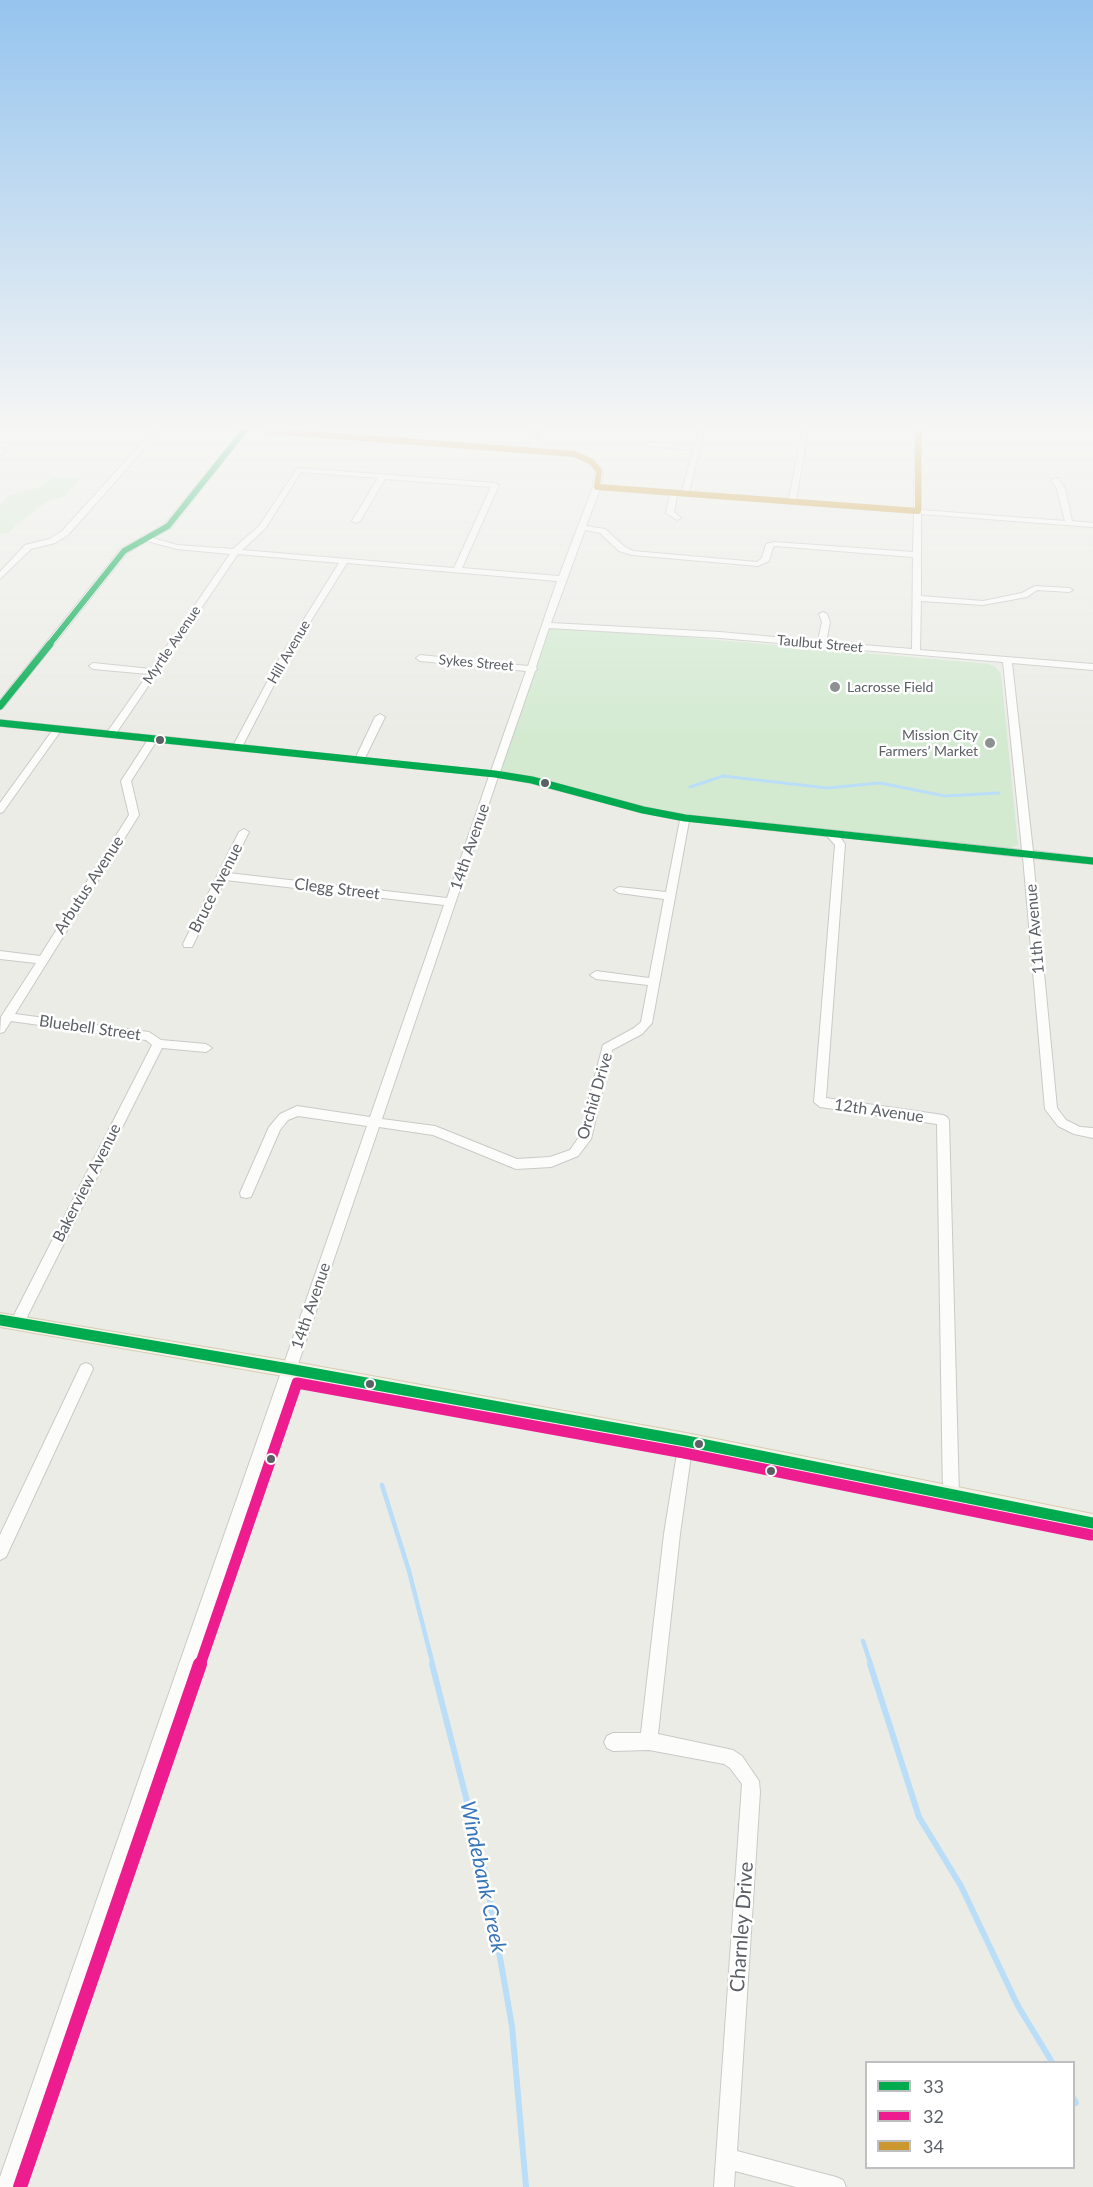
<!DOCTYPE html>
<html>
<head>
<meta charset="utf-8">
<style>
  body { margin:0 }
  #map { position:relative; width:1093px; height:2187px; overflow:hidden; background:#ecece7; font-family:Lato,sans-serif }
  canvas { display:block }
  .legend { position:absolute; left:865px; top:2061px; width:210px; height:108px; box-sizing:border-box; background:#fff; border:2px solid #bebfc1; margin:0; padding:8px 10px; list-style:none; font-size:18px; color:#5c6065 }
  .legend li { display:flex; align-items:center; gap:12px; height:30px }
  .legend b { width:30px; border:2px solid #bebfc1 }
</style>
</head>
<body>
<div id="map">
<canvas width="1093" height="2187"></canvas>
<ul class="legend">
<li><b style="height:8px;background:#00aa4f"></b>33</li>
<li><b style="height:8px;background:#ed1d8f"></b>32</li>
<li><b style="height:8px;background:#cc972e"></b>34</li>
</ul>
</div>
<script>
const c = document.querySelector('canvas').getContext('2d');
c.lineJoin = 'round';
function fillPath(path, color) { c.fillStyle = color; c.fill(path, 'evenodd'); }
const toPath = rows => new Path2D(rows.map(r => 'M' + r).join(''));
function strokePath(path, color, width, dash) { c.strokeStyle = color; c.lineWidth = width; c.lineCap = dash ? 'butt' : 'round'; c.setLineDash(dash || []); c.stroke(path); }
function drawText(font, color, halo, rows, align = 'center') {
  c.font = font + ' Lato,sans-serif'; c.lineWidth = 5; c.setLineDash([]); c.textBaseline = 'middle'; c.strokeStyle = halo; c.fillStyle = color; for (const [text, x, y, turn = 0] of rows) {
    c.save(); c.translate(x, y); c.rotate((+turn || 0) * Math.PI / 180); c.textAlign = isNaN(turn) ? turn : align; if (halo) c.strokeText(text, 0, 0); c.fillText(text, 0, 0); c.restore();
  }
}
fillPath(toPath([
  [52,477,80,478,65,496,48,501,15,525,8,534,0,533,0,504,8,496,40,487],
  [547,625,989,664,996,667,1001,674,1018,845,1011,848,842,835,685,818,495,774]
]), '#d3ead1');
strokePath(toPath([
  [690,787,723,776,827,788,880,783,945,796,999,793]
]), '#baddf8', 3);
strokePath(toPath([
  [382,1485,409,1571,433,1665],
  [863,1641,871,1665]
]), '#baddf8', 4.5);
strokePath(toPath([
  [432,1664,485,1872,512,2026,526,2187],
  [870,1664,919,1817,961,1886,1018,2006,1052,2062],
  [1074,2099,1076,2103]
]), '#baddf8', 6);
const minor = toPath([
  [153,431,160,431,68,535,55,543,31,549,0,579,0,572,25,545,49,539,62,531,153,431],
  [241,431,247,431,171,528,153,538,177,545,233,549,259,526,297,469,299,468,495,483,499,485,462,568,559,576,593,487,595,471,590,463,574,456,271,433,268,431,296,431,531,449,531,431,537,431,537,449,575,452,594,461,603,471,601,485,682,491,693,450,647,446,644,444,647,442,694,446,698,431,704,431,689,492,789,499,802,431,808,431,796,500,914,509,915,431,921,431,921,510,1065,521,1057,489,1051,480,1058,478,1065,489,1072,521,1093,523,1093,527,921,514,921,596,983,601,1022,593,1035,586,1069,588,1073,590,1069,592,1037,590,1027,597,983,605,921,601,920,650,1093,664,1093,670,1012,663,1033,851,1093,858,1093,864,1033,858,1057,1108,1066,1120,1080,1127,1093,1128,1093,1138,1074,1134,1058,1126,1045,1109,1023,857,840,837,845,844,826,1098,943,1115,947,1117,949,1120,959,1496,956,1501,951,1503,946,1501,943,1496,937,1124,820,1107,814,1102,835,845,827,836,689,821,652,1023,642,1034,612,1050,591,1139,578,1156,551,1167,516,1169,433,1135,379,1127,17,2187,0,2187,0,2177,367,1126,298,1116,288,1120,280,1130,251,1197,246,1198,241,1197,240,1193,269,1127,280,1114,297,1106,370,1117,444,905,225,880,192,947,184,947,183,944,239,832,244,829,249,832,228,873,447,898,489,776,156,742,131,781,139,815,15,1014,149,1032,161,1040,206,1044,212,1048,206,1052,162,1048,22,1327,17,1329,12,1327,10,1323,12,1319,152,1045,146,1040,11,1021,4,1032,0,1033,1,1017,36,963,0,959,0,951,40,956,129,815,121,781,147,741,60,732,3,812,0,813,0,803,52,731,0,726,0,720,108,731,148,674,93,669,89,666,93,663,151,669,230,554,177,549,147,541,127,553,3,708,0,709,0,700,121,549,165,524,241,431],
  [301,472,378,478,352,521,356,523,360,521,385,479,491,487,454,568,242,550,265,529,301,472],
  [600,489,670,495,666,513,677,520,681,518,674,512,677,495,914,513,913,552,774,542,766,544,762,558,757,562,633,551,625,547,605,529,586,526,600,489],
  [585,530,600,533,619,551,632,555,758,566,769,561,773,547,775,546,913,557,912,649,826,642,830,622,827,614,823,612,819,614,822,622,818,641,720,632,551,623,585,530],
  [238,554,339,563,281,656,234,744,117,732,238,554],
  [347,563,557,581,528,666,420,655,416,658,420,661,526,671,491,771,365,758,385,717,380,714,375,717,356,757,243,745,289,656,347,563],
  [549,628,720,638,1003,662,1022,850,685,815,644,807,532,777,500,772,535,671,537,669,536,667,549,628],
  [498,777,531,783,640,812,680,820,666,892,619,887,614,890,619,893,664,899,649,978,596,971,590,975,596,979,648,985,641,1022,634,1028,603,1045,579,1137,570,1150,550,1157,517,1159,435,1126,382,1119,498,777],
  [0,447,6,451,0,455,0,447],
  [86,1363,91,1365,93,1369,6,1557,0,1560,0,1535,81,1365,86,1363],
  [686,1434,691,1436,693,1441,680,1534,658,1734,733,1750,742,1756,759,1781,760,1792,737,2151,836,2177,843,2180,846,2187,796,2187,735,2171,734,2187,714,2187,742,1784,730,1768,724,1764,649,1750,613,1751,607,1748,604,1742,607,1736,613,1733,641,1733,664,1534,679,1441,681,1436,686,1434]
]);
const major = toPath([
  [0,1313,289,1361,686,1433,1093,1514,1093,1532,686,1449,289,1377,0,1327,0,1313]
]);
strokePath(minor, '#c9c9c7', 2);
strokePath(major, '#d6cdb3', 2);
fillPath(minor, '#fcfcfb');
fillPath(major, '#f3f1e8');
strokePath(toPath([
  [48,646,124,551,168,526,244,431]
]), '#00aa4f', 6);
strokePath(toPath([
  [0,706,50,644],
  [0,723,495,774,532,780,643,810,685,818,1093,861]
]), '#00aa4f', 7);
strokePath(toPath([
  [0,1320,289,1369,686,1441,1093,1523]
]), '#00aa4f', 11);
strokePath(toPath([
  [200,1665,297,1383,684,1453,1091,1535]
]), '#ed1d8f', 11);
strokePath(toPath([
  [20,2187,200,1664]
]), '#ed1d8f', 14);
strokePath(toPath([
  [271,431,575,454,592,462,599,471,597,487],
  [918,431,918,511],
  [597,487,918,511]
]), '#cc972e', 6);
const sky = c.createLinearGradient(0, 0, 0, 737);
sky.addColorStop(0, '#95c4ee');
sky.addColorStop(0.58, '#f6f6f4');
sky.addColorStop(1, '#f6f6f400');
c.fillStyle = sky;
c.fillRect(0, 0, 1093, 737);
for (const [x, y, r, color] of [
  [835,687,6,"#8e9192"],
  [160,740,5,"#5c6065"],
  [990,743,6,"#8e9192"],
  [545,783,5,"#5c6065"],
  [370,1384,5,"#5c6065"],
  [699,1444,5,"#5c6065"],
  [271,1459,5,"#5c6065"],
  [771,1471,5,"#5c6065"]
]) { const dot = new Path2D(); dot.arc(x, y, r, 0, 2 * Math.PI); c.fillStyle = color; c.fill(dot); strokePath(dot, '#fff', 2); }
drawText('14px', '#5c6065', '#fff', [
  ["Taulbut Street",820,644,5],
  ["Myrtle Avenue",172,645,-56],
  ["Hill Avenue",289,652,-60],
  ["Sykes Street",476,663,5]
]);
drawText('14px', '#5c6065', '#fff', [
  ["Lacrosse Field",847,687],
  ["Mission City",978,735,"right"],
  ["Farmers’ Market",978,751,"right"]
], 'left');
drawText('16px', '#5c6065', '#fff', [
  ["14th Avenue",470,847,-71],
  ["Arbutus Avenue",89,885,-57],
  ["Bruce Avenue",216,888,-63],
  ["Clegg Street",337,889,7],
  ["11th Avenue",1035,929,-95],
  ["Bluebell Street",90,1028,8],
  ["Orchid Drive",595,1096,-74],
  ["12th Avenue",879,1111,8],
  ["Bakerview Avenue",87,1183,-63],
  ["14th Avenue",311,1306,-71]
]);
drawText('20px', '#5c6065', '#fff', [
  ["Charnley Drive",742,1927,-86]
]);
drawText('italic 21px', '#3976b9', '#fff', [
  ["Windebank Creek",483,1877,78]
]);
</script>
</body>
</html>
